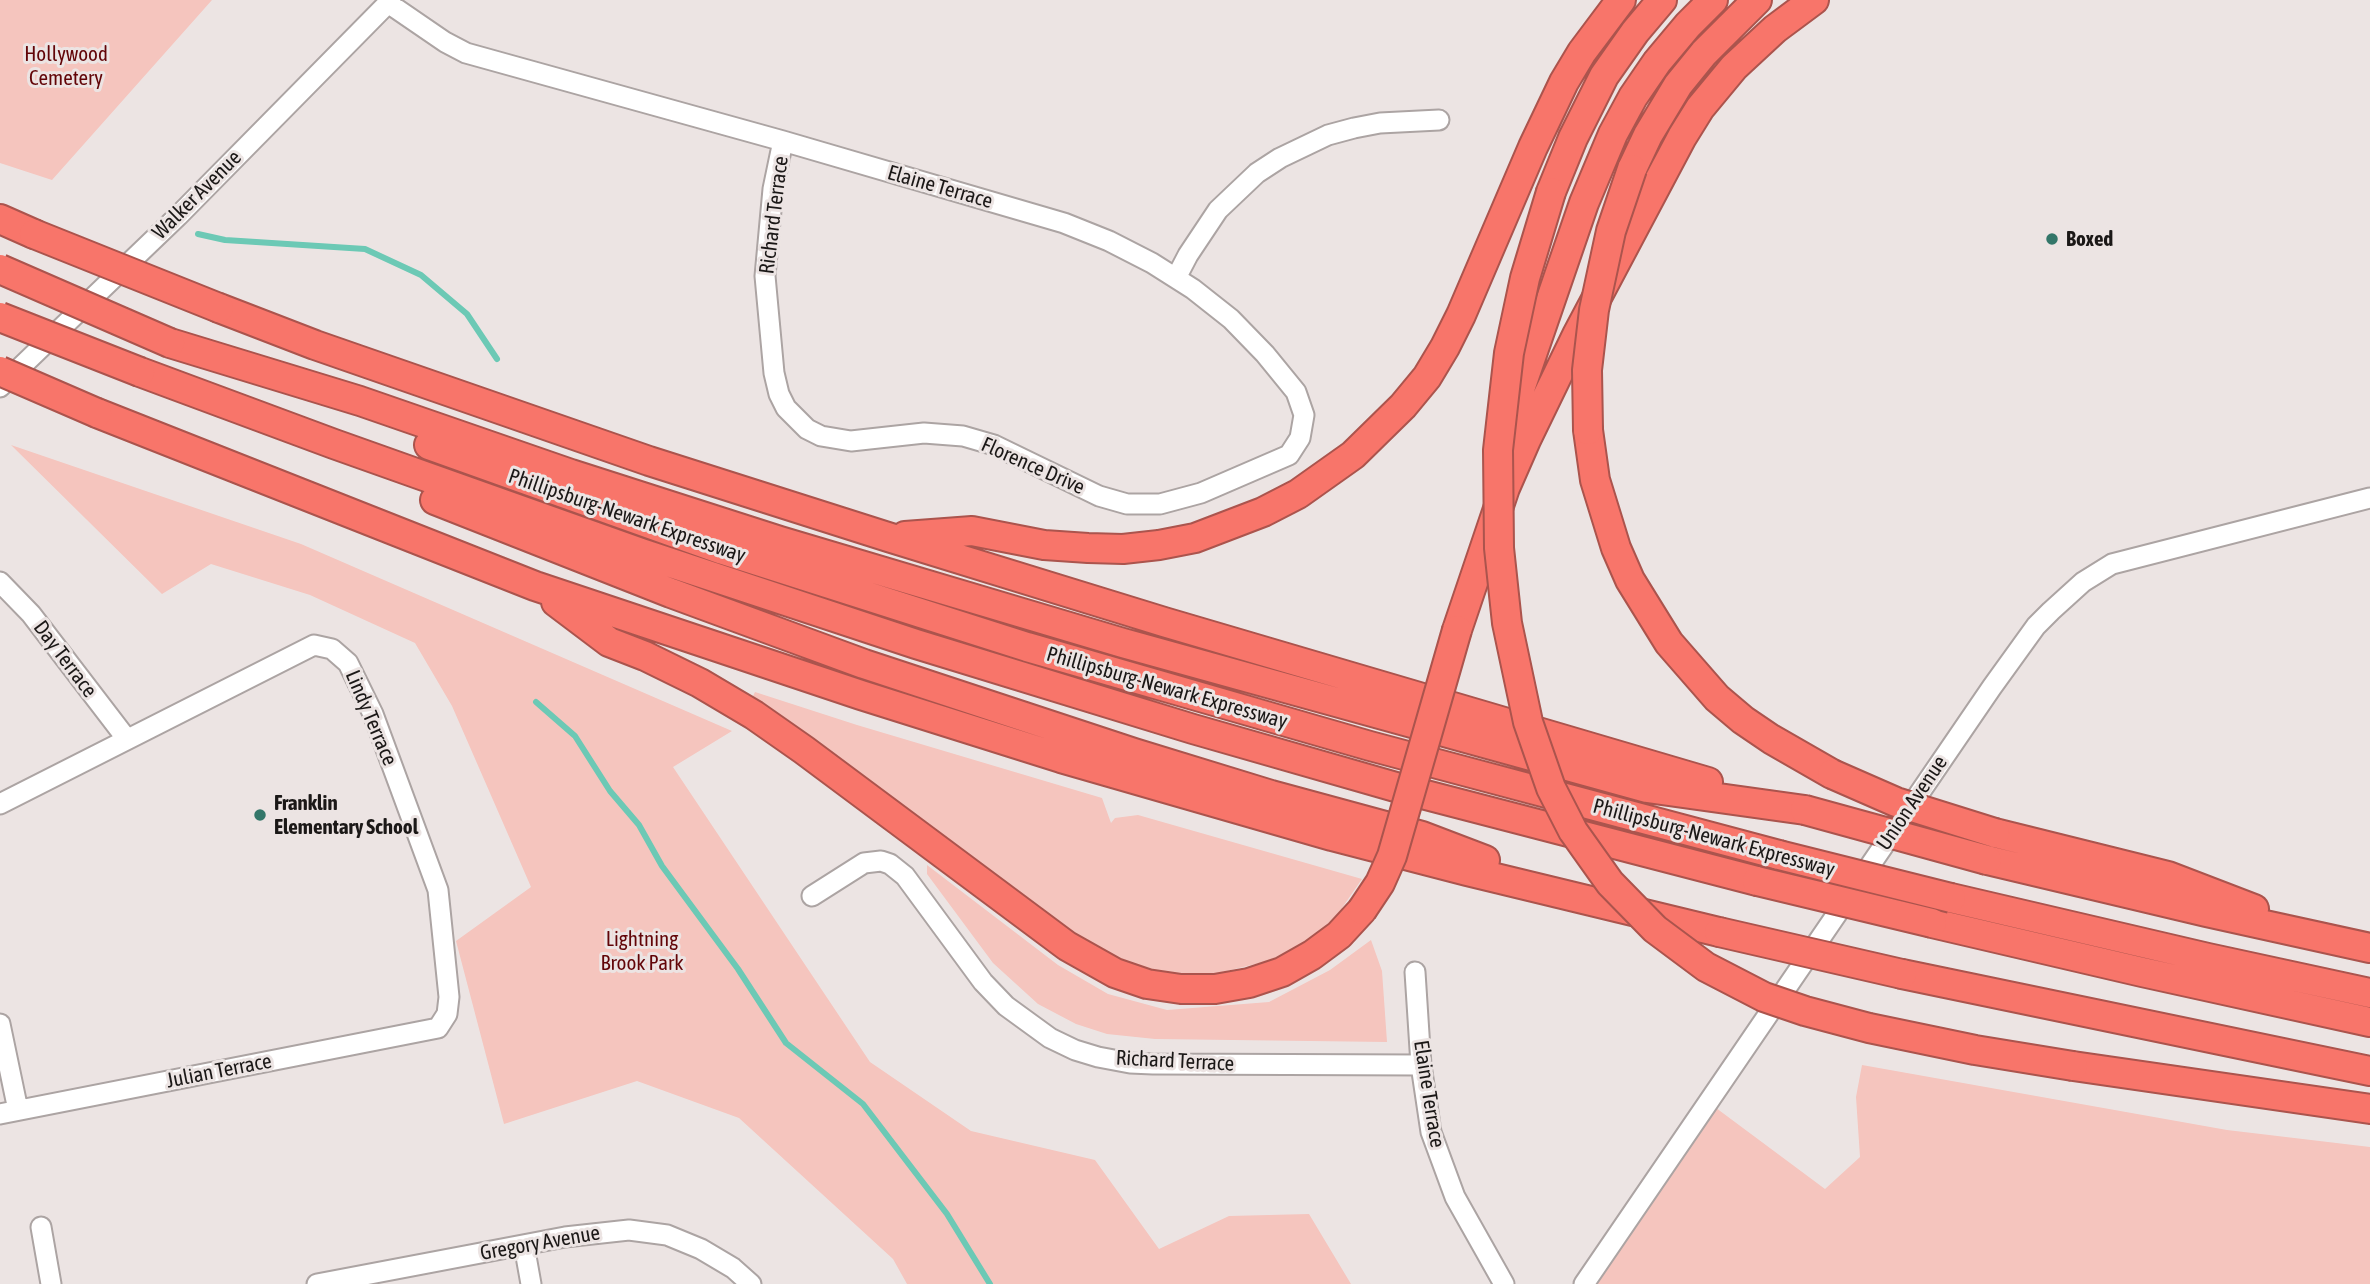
<!DOCTYPE html>
<html>
<head>
<meta charset="utf-8">
<style>
  body { margin:0 }
  canvas { display:block; background:#ece4e3 }
</style>
</head>
<body>
<canvas width="2370" height="1284"></canvas>
<script>
const c = document.querySelector('canvas').getContext('2d');
c.lineJoin = 'round';
function fillPath(path, color) { c.fillStyle = color; c.fill(path, 'evenodd'); }
const toPath = rows => new Path2D(rows.map(r => 'M' + r).join(''));
function strokePath(path, color, width, dash) { c.strokeStyle = color; c.lineWidth = width; c.lineCap = dash ? 'butt' : 'round'; c.setLineDash(dash || []); c.stroke(path); }
function drawText(font, color, halo, rows, align = 'center') {
  c.font = font + ' "Asap Condensed",sans-serif'; c.lineWidth = 6; c.setLineDash([]); c.textBaseline = 'middle'; c.strokeStyle = halo; c.fillStyle = color; for (const [text, x, y, turn = 0] of rows) {
    c.save(); c.translate(x, y); c.rotate((+turn || 0) * Math.PI / 180); c.textAlign = isNaN(turn) ? turn : align; if (halo) c.strokeText(text, 0, 0); c.fillText(text, 0, 0); c.restore();
  }
}
fillPath(toPath([
  [0,0,212,0,52,180,0,163],
  [11,445,301,544,732,731,673,767,870,1062,971,1131,1095,1160,1159,1249,1229,1216,1309,1214,1351,1284,907,1284,893,1259,739,1118,637,1081,504,1124,456,941,531,887,452,706,415,643,310,595,211,564,162,594],
  [755,692,857,725,1102,798,1111,823,1115,818,1138,815,1362,879,1342,908,1345,909,1319,931,1299,946,1268,961,1214,974,1180,975,1131,965,1105,953,1070,932,753,696],
  [927,865,1058,965,1108,994,1167,1010,1269,1002,1330,970,1371,940,1382,971,1387,1042,1155,1039,1107,1034,1076,1024,1038,1004,993,963,927,874],
  [1862,1065,2227,1130,2370,1147,2370,1284,1584,1284,1708,1102,1825,1189,1860,1157,1856,1097]
]), '#f5c5be');
strokePath(toPath([
  [198,234,225,240,365,249,421,275,467,314,497,359],
  [536,702,575,736,610,791,639,825,662,866,738,969,786,1043,863,1104,947,1214,990,1284]
]), '#6cc9b5', 6);
const minor = toPath([
  [388,3,445,42,466,53,783,141,1064,223,1109,241,1152,263,1193,289,1231,319,1265,354,1296,392,1304,415,1300,438,1289,455,1201,493,1160,504,1127,504,1099,496,994,445,963,436,924,433,851,441,821,436,807,429,786,408,779,394,774,373,765,276,773,189,783,141],
  [1176,278,1188,255,1218,210,1257,173,1280,158,1328,135,1354,128,1380,123,1439,120],
  [0,387,178,216,391,0],
  [0,582,31,614,126,738],
  [0,804,314,645,332,649,348,663,373,714,438,890,449,997,447,1014,438,1028,0,1114],
  [812,896,864,863,881,861,890,864,905,876,983,982,1006,1006,1050,1038,1075,1050,1098,1057,1130,1063,1153,1064,1421,1065],
  [1415,972,1421,1065,1431,1132,1455,1197,1504,1284],
  [0,1024,18,1110],
  [41,1227,51,1284],
  [524,1245,531,1284],
  [317,1284,565,1237,629,1230,667,1235,701,1249,733,1268,751,1284],
  [1584,1284,1992,687,2036,626,2051,611,2083,582,2112,564,2370,498]
]);
const highway = toPath([
  [1632,169,1648,135,1678,85,1704,53,1757,0],
  [1551,192,1573,138,1604,76,1635,32,1662,0],
  [0,219,34,234],
  [219,308,315,345,649,461,888,537,1164,622,1708,782],
  [170,343,360,401,571,474,780,541,1123,643,1647,788,1805,810],
  [140,372,334,444,641,553,916,644,1193,729,1399,788,1757,881],
  [97,413,535,586,861,695,1061,758,1332,836,1467,871,1719,932],
  [1507,427,1584,203,1613,134,1633,97,1657,62,1688,25,1713,0],
  [1588,430,1595,480,1616,548,1630,580,1669,643,1717,698,1743,720,1771,739,1832,774],
  [429,445,723,550,1027,647,1370,746,1779,855],
  [435,500,671,593,864,664,1134,753,1271,795,1422,836,1485,860],
  [905,536,972,531,1044,545,1088,548,1123,549,1159,545,1195,538,1263,512,1298,494,1353,455,1403,406,1427,377,1445,347,1461,315,1533,147,1564,82,1582,52,1621,0],
  [556,602,609,642,645,656,700,683,754,715,804,750,1067,946,1115,973,1147,984,1181,989,1215,989,1249,983,1282,972,1312,955,1339,935,1362,910],
  [1457,630,1505,488,1526,440,1577,335,1682,137,1700,108,1734,67,1775,29,1814,0],
  [1995,833,2168,876,2254,909],
  [1987,860,2206,912,2370,948],
  [1951,898,2208,958,2370,993],
  [1932,923,2142,972,2370,1022],
  [1902,974,2370,1071],
  [2073,1066,2370,1109]
]);
strokePath(minor, '#aca4a3', 23);
strokePath(highway, '#ab544d', 32);
strokePath(minor, '#fff', 19);
strokePath(highway, '#f8756a', 28);
const highwayBridge = toPath([
  [1551,192,1525,278,1509,353,1498,450,1499,548,1507,623,1528,722,1551,788,1573,831,1610,883,1655,929,1706,967,1764,997,1805,1011,1869,1028,1975,1050,2073,1066],
  [34,234,219,308],
  [0,269,170,343],
  [0,317,140,372],
  [0,371,97,413],
  [1588,430,1587,370,1594,310,1611,231,1632,169],
  [1832,774,1896,802,1995,833],
  [1805,810,1987,860],
  [1779,855,1951,898],
  [1757,881,1932,923],
  [1362,910,1380,883,1392,856,1457,630],
  [1719,932,1902,974]
]);
strokePath(highwayBridge, '#ab544d', 32, []);
strokePath(highwayBridge, '#f8756a', 28);
for (const [x, y, r, color] of [
  [2052,239,7,"#337669"],
  [260,815,7,"#337669"]
]) { const dot = new Path2D(); dot.arc(x, y, r, 0, 2 * Math.PI); c.fillStyle = color; c.fill(dot); strokePath(dot, '#ece4e3', 2.5); }
drawText('21px', '#620508', '#ece4e3', [
  ["Hollywood",66,54],
  ["Cemetery",66,78],
  ["Lightning",642,939],
  ["Brook Park",642,963]
]);
drawText('21px', '#1b1817', '#ece4e3', [
  ["Elaine Terrace",940,187,16],
  ["Walker Avenue",197,195,-45],
  ["Richard Terrace",774,215,-83],
  ["Florence Drive",1033,466,24],
  ["Phillipsburg-Newark Expressway",627,516,19],
  ["Day Terrace",65,659,53],
  ["Phillipsburg-Newark Expressway",1167,688,16],
  ["Lindy Terrace",371,718,67],
  ["Union Avenue",1912,803,-56],
  ["Phillipsburg-Newark Expressway",1714,838,15],
  ["Richard Terrace",1175,1061,3],
  ["Julian Terrace",219,1071,-11],
  ["Elaine Terrace",1429,1094,81],
  ["Gregory Avenue",540,1243,-10]
]);
drawText('bold 21px', '#1b1817', '#ece4e3', [
  ["Boxed",2066,239],
  ["Franklin",274,803],
  ["Elementary School",274,827]
], 'left');
</script>
</body>
</html>
